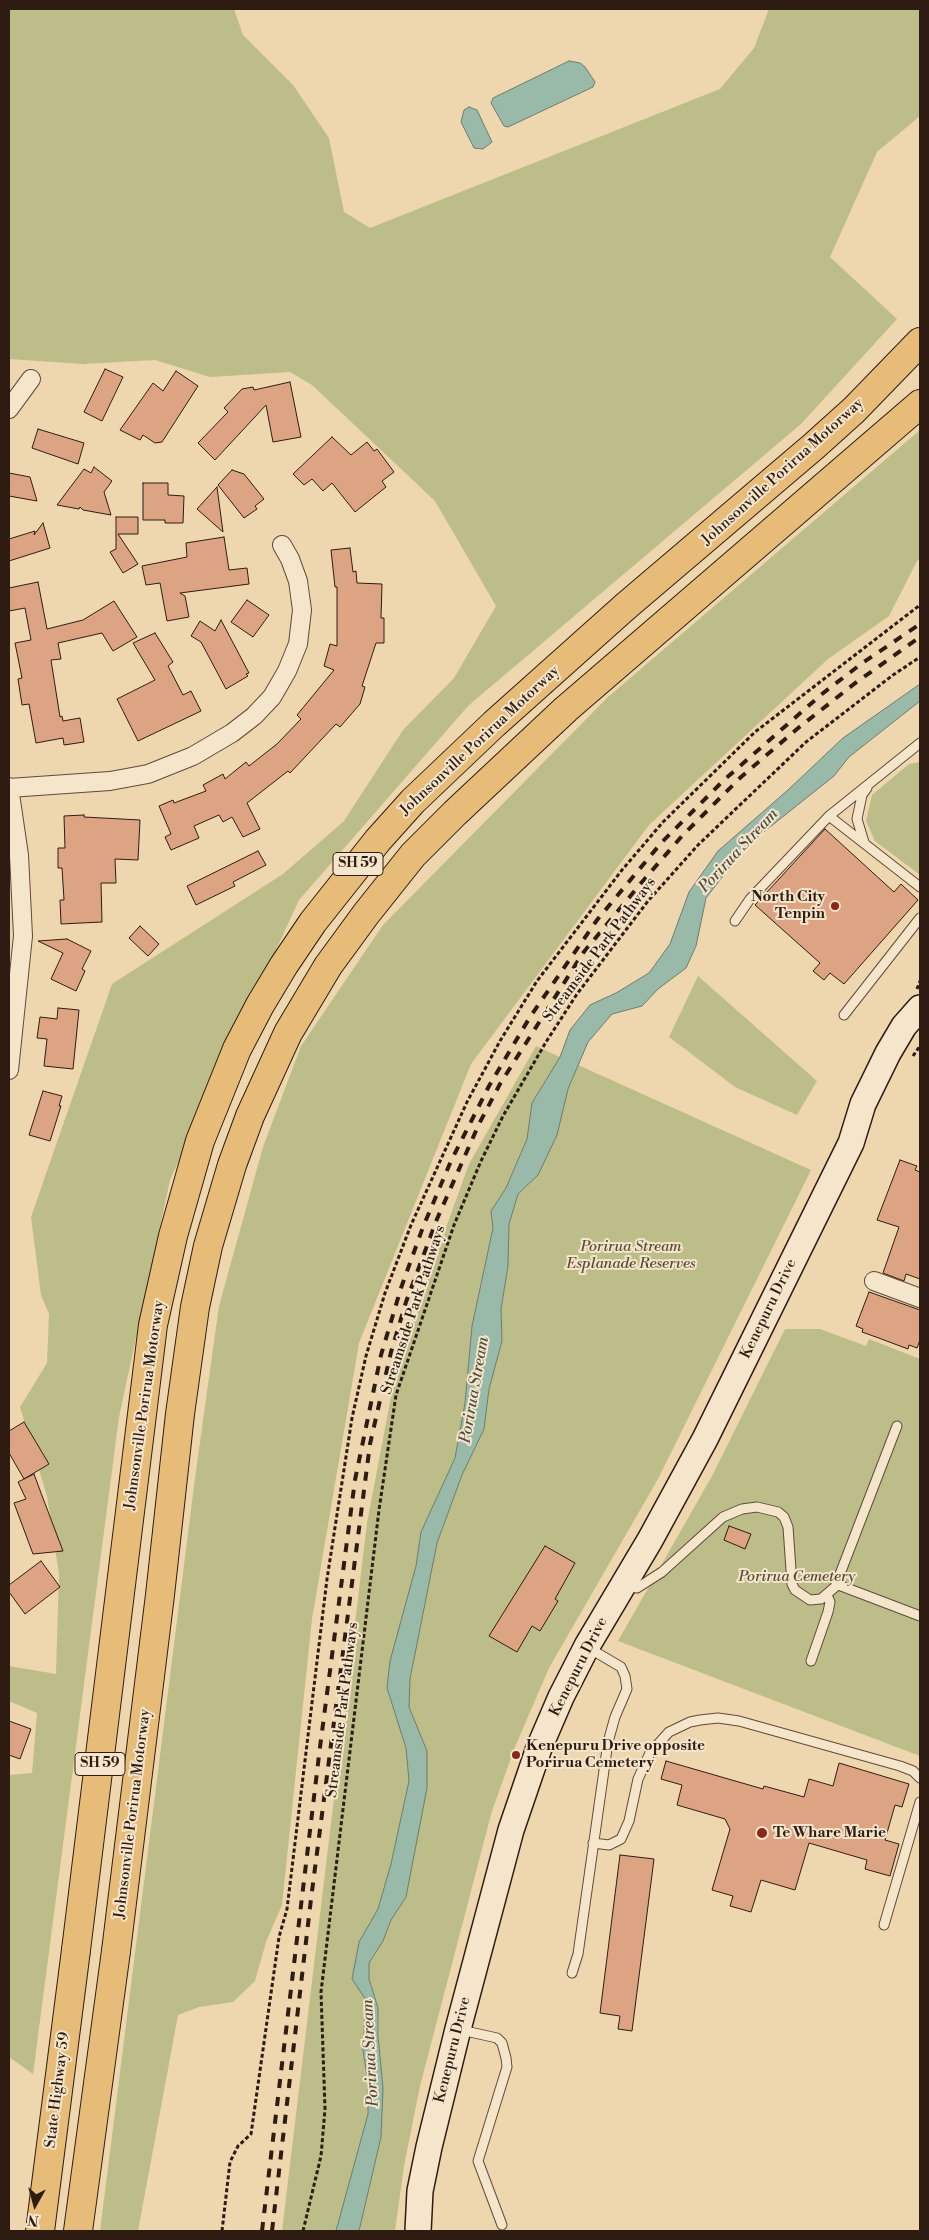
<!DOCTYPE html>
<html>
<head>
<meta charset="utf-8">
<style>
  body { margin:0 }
  #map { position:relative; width:929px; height:2240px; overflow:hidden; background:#eed7af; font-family:"Libre Bodoni",serif }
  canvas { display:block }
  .frame { position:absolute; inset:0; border:10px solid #2e1c13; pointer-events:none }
  .north { position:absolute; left:10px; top:2180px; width:50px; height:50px; -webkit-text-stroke:4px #f4e5cb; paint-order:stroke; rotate:187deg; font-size:14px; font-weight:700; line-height:20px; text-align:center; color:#2e1c13 }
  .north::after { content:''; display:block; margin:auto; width:18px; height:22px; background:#2e1c13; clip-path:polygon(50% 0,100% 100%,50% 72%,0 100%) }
</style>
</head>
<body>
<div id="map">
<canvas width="929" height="2240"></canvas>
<div class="frame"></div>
<div class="north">N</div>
</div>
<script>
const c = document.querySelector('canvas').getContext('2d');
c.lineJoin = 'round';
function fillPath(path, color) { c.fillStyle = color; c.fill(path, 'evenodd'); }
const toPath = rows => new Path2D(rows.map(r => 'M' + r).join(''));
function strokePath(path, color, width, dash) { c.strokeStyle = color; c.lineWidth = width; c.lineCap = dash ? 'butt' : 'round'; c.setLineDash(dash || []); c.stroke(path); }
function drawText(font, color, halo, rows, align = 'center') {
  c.font = font + ' "Libre Bodoni",serif'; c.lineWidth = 4; c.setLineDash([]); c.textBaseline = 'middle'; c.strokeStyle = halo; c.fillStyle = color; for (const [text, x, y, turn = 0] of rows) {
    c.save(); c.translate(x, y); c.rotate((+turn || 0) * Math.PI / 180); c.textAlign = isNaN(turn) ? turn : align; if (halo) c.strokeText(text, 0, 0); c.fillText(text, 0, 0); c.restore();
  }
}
fillPath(toPath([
  [9,9,234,9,243,35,293,85,329,138,344,212,370,228,720,89,754,48,769,9,920,9,920,116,877,152,830,257,897,319,801,424,468,706,299,900,170,1180,119,1417,33,2074,9,2057,9,1775,32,1773,37,1713,9,1701,9,1666,56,1674,59,1574,47,1496,20,1407,47,1363,49,1314,41,1295,31,1217,112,984,283,874,344,821,403,730,454,678,496,606,435,501,312,385,290,372,210,377,155,360,83,364,9,359],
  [920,430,920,559,917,561,889,616,828,659,649,825,471,1064,359,1343,312,1619,282,1905,266,1942,255,1981,233,2002,199,2007,178,2015,138,2231,100,2231,195,1478,219,1306,263,1147,301,1046,383,925,608,697],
  [920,762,920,875,875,841,866,821,872,795,909,764],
  [698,976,817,1081,797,1115,735,1087,669,1037],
  [536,1046,560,1057,532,1103,527,1139,506,1188,491,1211,493,1228,472,1326,465,1403,455,1458,421,1532,416,1566,387,1688,406,1748,409,1781,391,1864,378,1909,359,1942,366,1999,363,2050,368,2083,368,2114,336,2231,282,2231,367,1523,398,1360,469,1164],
  [578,1065,811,1170,658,1479,549,1668,515,1747,492,1811,420,2086,404,2166,395,2231,359,2231,381,2137,378,2008,369,1979,369,1963,383,1941,391,1920,406,1897,427,1751,409,1707,410,1679,437,1543,462,1475,484,1429,489,1389,502,1341,501,1309,508,1266,509,1224,518,1194,538,1175,556,1135,568,1089],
  [785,1329,820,1329,866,1346,869,1339,920,1359,920,1756,618,1641,712,1476]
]), '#bcbd88');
const water = toPath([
  [569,61,580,63,585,67,595,82,593,87,508,127,504,126,491,103,493,98,569,61],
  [469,107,477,110,492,142,483,149,474,148,461,122,464,110,469,107],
  [920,684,920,701,849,757,834,776,746,846,706,898,696,946,686,968,658,989,642,1006,612,1014,588,1042,568,1089,557,1135,538,1175,518,1194,509,1224,508,1266,501,1309,502,1341,489,1389,484,1429,462,1475,437,1543,410,1679,409,1707,427,1751,427,1788,406,1897,391,1920,383,1941,369,1963,369,1979,378,2008,378,2036,383,2088,381,2137,359,2231,336,2231,368,2114,368,2083,363,2050,366,2000,352,1979,359,1942,378,1909,391,1864,409,1781,406,1748,387,1688,390,1661,416,1566,421,1532,455,1458,465,1403,472,1326,493,1228,491,1211,506,1188,527,1139,532,1103,560,1057,570,1030,590,1005,616,993,649,973,670,944,689,892,718,851,788,790,843,738,920,684]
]);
fillPath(water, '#99baa9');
strokePath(water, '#6e7b6d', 1);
const building = toPath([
  [105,369,123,377,102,421,84,412,105,369],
  [176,371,198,386,162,442,155,443,143,435,140,440,120,430,153,383,163,391,176,371],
  [290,382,301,437,273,442,266,405,215,460,198,443,228,412,224,408,242,389,253,387,254,390,290,382],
  [38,429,84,443,78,464,32,448,38,429],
  [332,437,351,455,367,442,374,451,377,449,394,472,382,481,386,487,355,512,332,483,323,491,312,479,304,485,293,474,332,437],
  [94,467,112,481,104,492,111,515,83,510,80,507,79,509,57,505,84,469,91,473,94,467],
  [232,470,244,474,264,499,255,506,257,509,244,518,218,485,232,470],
  [9,473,30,477,37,501,9,496,9,473],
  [143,483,168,483,168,495,184,496,183,523,165,523,165,520,143,520,143,483],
  [217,487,223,532,197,509,217,487],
  [116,517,138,517,138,534,118,534,138,564,123,573,110,552,116,549,116,517],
  [43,523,50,548,9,561,9,539,35,531,34,535,43,523],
  [224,537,229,570,247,568,249,584,180,593,185,596,189,617,167,621,160,583,146,585,142,566,187,557,186,543,224,537],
  [350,548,353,572,356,571,357,583,382,584,381,618,384,618,384,643,376,643,362,686,365,687,360,704,340,727,336,724,290,773,288,771,247,803,260,829,243,837,232,817,223,822,219,815,194,826,199,838,171,850,165,837,171,834,159,806,173,800,174,803,206,791,203,785,223,774,225,779,246,762,249,766,277,744,301,719,297,715,334,670,324,666,330,644,337,646,337,587,335,587,331,550,350,548],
  [38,582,47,629,83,620,114,601,137,637,113,651,102,633,58,643,61,659,51,660,60,717,62,716,63,721,80,718,84,742,64,745,63,738,36,743,29,704,22,705,18,679,22,678,15,643,31,640,25,608,9,611,9,588,38,582],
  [247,600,269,615,253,637,231,622,247,600],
  [221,620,249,673,246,674,248,676,226,689,201,642,191,636,200,621,215,631,221,620],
  [155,633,173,662,168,666,183,695,191,691,201,711,138,741,117,699,155,680,133,643,155,633],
  [84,815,84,817,140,820,138,860,115,859,116,883,101,883,102,922,61,924,60,900,64,900,62,868,58,868,58,848,65,848,64,816,84,815],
  [825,829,894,892,901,884,918,900,844,984,830,973,824,980,813,971,820,963,755,905,825,829],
  [258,851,266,865,233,882,235,886,196,905,187,886,258,851],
  [140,926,159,944,148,956,129,938,140,926],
  [67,939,91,951,82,969,85,971,76,991,51,979,63,953,38,941,67,939],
  [58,1008,79,1010,73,1069,44,1066,47,1039,37,1038,40,1017,57,1019,58,1008],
  [43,1091,62,1096,59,1106,61,1106,50,1141,29,1135,43,1091],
  [900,1160,917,1166,915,1170,920,1172,920,1279,906,1274,904,1281,883,1273,899,1227,877,1220,900,1160],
  [869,1292,920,1310,920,1340,917,1348,909,1345,908,1349,876,1337,862,1332,863,1329,856,1326,869,1292],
  [24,1422,49,1464,24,1479,9,1453,9,1431,24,1422],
  [34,1474,41,1493,63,1551,33,1554,14,1503,26,1499,18,1482,34,1474],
  [729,1526,751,1534,745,1549,724,1540,729,1526],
  [545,1546,575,1563,555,1599,558,1601,540,1631,532,1626,517,1652,489,1636,545,1546],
  [41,1561,60,1587,25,1614,9,1592,9,1585,41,1561],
  [9,1721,31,1729,20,1759,9,1755,9,1721],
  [666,1761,763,1789,764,1786,804,1797,809,1779,833,1786,839,1763,909,1784,902,1807,895,1805,885,1840,899,1844,890,1876,865,1869,867,1860,809,1843,795,1890,761,1880,751,1912,730,1906,733,1896,712,1890,730,1829,725,1819,677,1805,682,1785,661,1779,666,1761],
  [620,1855,654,1859,632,2031,618,2029,620,2016,600,2013,620,1855]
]);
fillPath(building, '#dda484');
strokePath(building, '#2e1c13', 1);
const lane = toPath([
  [829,816,920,887],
  [864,842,857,819,862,795,867,788],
  [735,921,750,899,829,816,920,743],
  [844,1015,920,918],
  [836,1584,920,1616],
  [625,1586,637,1588,662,1572,723,1517,742,1509,757,1507,778,1512,784,1517,788,1527,792,1584,795,1590,810,1600,821,1599,835,1587,897,1426],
  [811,1661,828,1612,830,1602,827,1595],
  [593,1843,609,1845,621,1839,629,1821,638,1779,650,1753,669,1732,690,1722,700,1720,718,1718,739,1721,900,1766,913,1771,920,1778],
  [884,1925,920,1802],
  [572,1973,578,1954,608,1742,615,1717,627,1689,625,1676,621,1667,587,1647],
  [461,2030,497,2038,502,2043,506,2058,507,2067,478,2161,502,2225]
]);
const street = toPath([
  [9,409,31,379],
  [9,787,19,855,23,936,9,1070],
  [9,788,110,781,148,774,193,756,232,733,254,716,272,697,287,671,298,644,302,610,298,581,290,559,282,545],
  [874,1281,920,1298]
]);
const secondary = toPath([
  [418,2231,420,2191,429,2147,458,2029,511,1830,539,1748,561,1697,587,1646,650,1540,705,1439,851,1143,863,1104,888,1053,904,1026,920,1008]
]);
const primary = toPath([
  [40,2231,76,1950],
  [78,2231,116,1951]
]);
const highway = toPath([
  [76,1950,153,1325,173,1236,200,1141,237,1049,260,1005,284,965,313,922,378,840,413,801,494,724,626,606,814,446,854,410,920,342],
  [116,1951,160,1595,180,1414,195,1307,208,1246,232,1165,250,1116,288,1033,328,966,366,914,413,855,455,813,566,709,920,404]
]);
strokePath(lane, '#5e4b3a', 11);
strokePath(street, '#5e4b3a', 20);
strokePath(secondary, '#2e1c13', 28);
strokePath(primary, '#2e1c13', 30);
strokePath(highway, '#2e1c13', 30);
strokePath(toPath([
  [917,989,920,981],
  [913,1056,920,1046],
  [222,2231,230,2162,238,2146,251,2134,279,1937,287,1909,327,1579,352,1418,366,1356,385,1293,411,1225,467,1102,500,1041,537,981,622,870,663,822,755,732,920,605],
  [303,2231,321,2156,325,2109,321,1992,379,1510,396,1395,454,1225,481,1161,503,1116,546,1042,577,994,648,901,698,845,806,742,893,675,920,657]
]), '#2e1c13', 3, [4, 2.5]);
strokePath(lane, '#f4e5cb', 9);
strokePath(street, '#f4e5cb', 18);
strokePath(secondary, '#f4e5cb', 25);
strokePath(primary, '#e7bc78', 28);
strokePath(highway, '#e7bc78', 28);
strokePath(toPath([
  [262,2231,320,1747,355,1480,381,1355,401,1288,423,1227,451,1161,489,1086,530,1017,597,920,662,842,724,780,822,694,861,664,920,624],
  [272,2231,311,1899,370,1444,391,1352,406,1302,437,1219,479,1124,500,1084,583,953,642,882,682,836,741,777,797,729,854,684,920,637]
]), '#2e1c13', 4, [9, 9]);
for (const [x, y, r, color] of [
  [835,906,5,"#8f2418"],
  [516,1755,5,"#8f2418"],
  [762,1833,6,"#8f2418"]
]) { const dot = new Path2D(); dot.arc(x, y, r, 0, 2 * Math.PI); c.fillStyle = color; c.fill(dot); strokePath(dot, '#f4e5cb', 2); }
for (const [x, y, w] of [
  [358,864,50],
  [100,1764,50]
]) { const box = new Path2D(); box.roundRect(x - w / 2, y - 11.5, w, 23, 4); c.fillStyle = '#f4e5cb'; c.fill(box); strokePath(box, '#2e1c13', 1); }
drawText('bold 14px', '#2e1c13', null, [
  ["SH 59",358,864],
  ["SH 59",100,1764]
]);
drawText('15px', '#2e1c13', '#f4e5cb', [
  ["Johnsonville Porirua Motorway",783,472,-42],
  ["Johnsonville Porirua Motorway",480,741,-43],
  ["Streamside Park Pathways",600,950,-53],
  ["Kenepuru Drive",769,1309,-64],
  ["Streamside Park Pathways",414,1310,-72],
  ["Johnsonville Porirua Motorway",145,1405,-82],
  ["Kenepuru Drive",579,1667,-63],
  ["Streamside Park Pathways",343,1710,-83],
  ["Johnsonville Porirua Motorway",133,1814,-83],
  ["Kenepuru Drive",453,2050,-76],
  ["State Highway 59",58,2090,-83]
]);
drawText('bold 15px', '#2e1c13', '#f4e5cb', [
  ["North City",825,897,"right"],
  ["Tenpin",825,914,"right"],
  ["Kenepuru Drive opposite",526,1746],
  ["Porirua Cemetery",526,1763],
  ["Te Whare Marie",773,1833]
], 'left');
drawText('italic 15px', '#594c36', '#f4e5cb', [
  ["Porirua Stream",631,1247],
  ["Esplanade Reserves",631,1264],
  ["Porirua Cemetery",797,1577]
]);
drawText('italic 16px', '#4e4b40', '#f4e5cb', [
  ["Porirua Stream",739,851,-47],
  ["Porirua Stream",475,1390,-80],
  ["Porirua Stream",371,2053,-93]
]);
</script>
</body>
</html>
